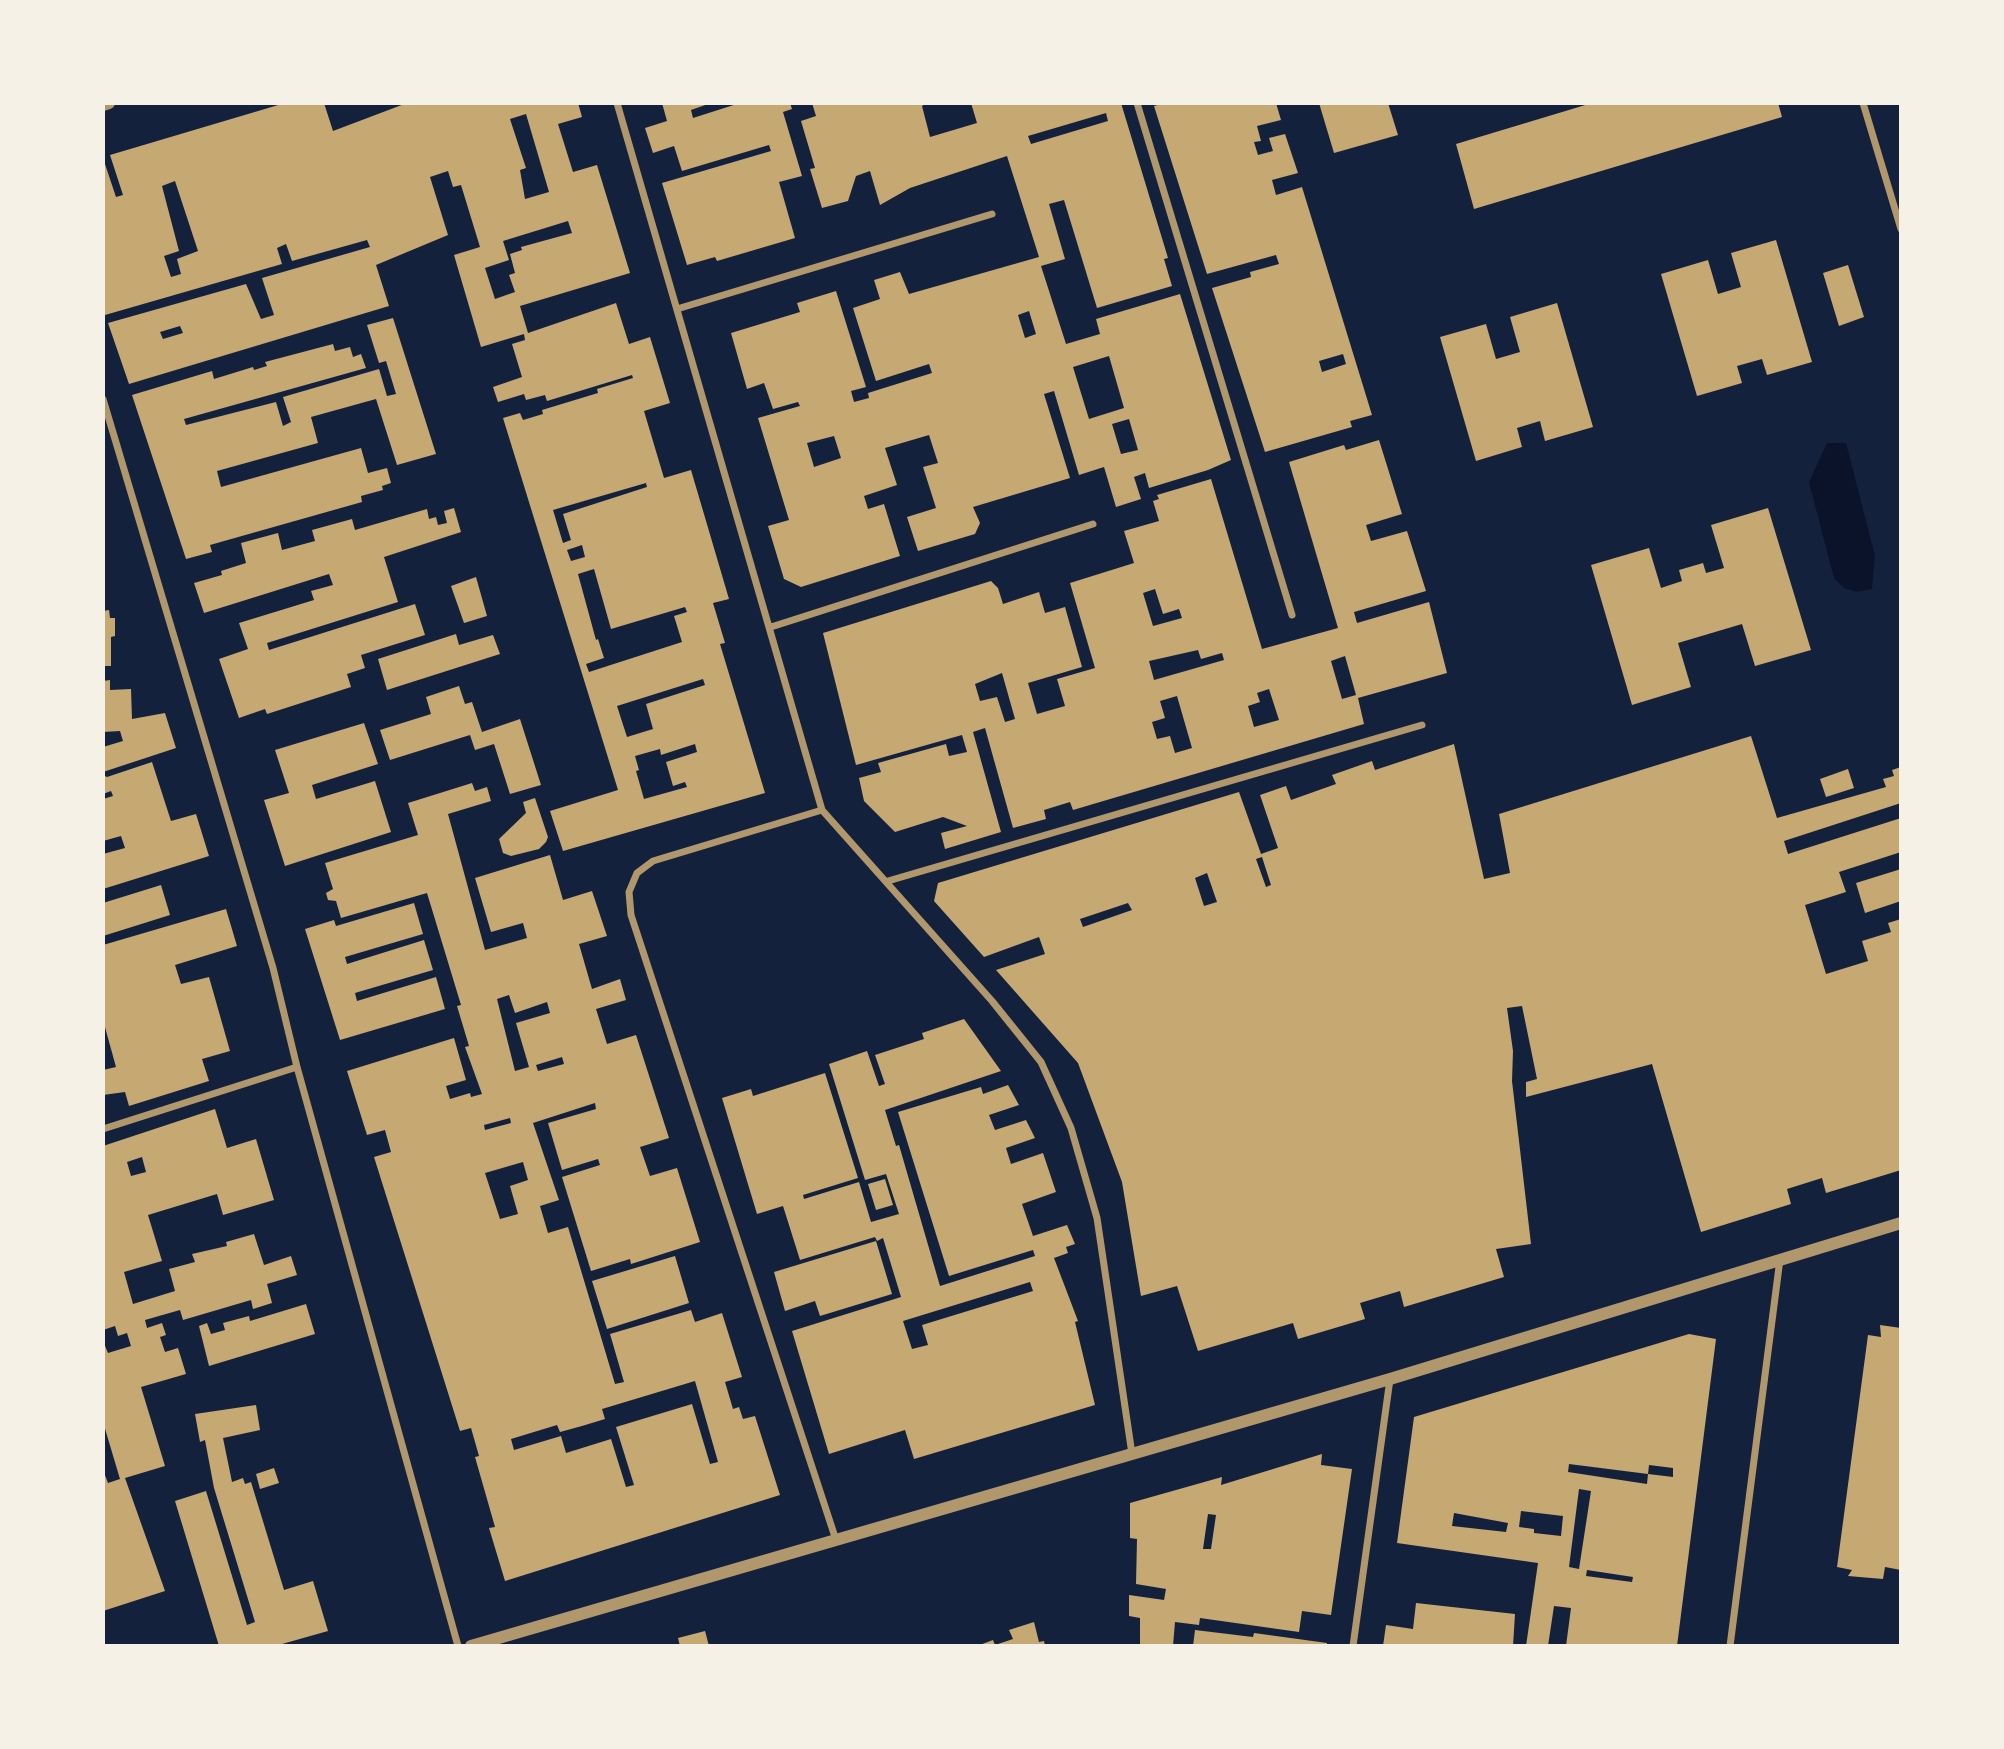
<!DOCTYPE html>
<html>
<head>
<meta charset="utf-8">
<style>
  body { margin:0 }
  #map { position:relative; width:2004px; height:1749px; overflow:hidden; background:#14213d; font-family:Cabin,sans-serif }
  canvas { display:block }
  .frame { position:absolute; inset:0; border:105px solid #f6f1e7; pointer-events:none }
</style>
</head>
<body>
<div id="map">
<canvas width="2004" height="1749"></canvas>
<div class="frame"></div>
</div>
<script>
const c = document.querySelector('canvas').getContext('2d');
c.lineJoin = 'round';
function fillPath(path, color) { c.fillStyle = color; c.fill(path, 'evenodd'); }
const toPath = rows => new Path2D(rows.map(r => 'M' + r).join(''));
function strokePath(path, color, width, dash) { c.strokeStyle = color; c.lineWidth = width; c.lineCap = dash ? 'butt' : 'round'; c.setLineDash(dash || []); c.stroke(path); }
fillPath(toPath([
  [1827,443,1846,443,1875,556,1872,589,1857,592,1844,588,1834,578,1809,482]
]), '#0b132b');
fillPath(toPath([
  [285,103,324,103,333,131,407,103,578,103,582,117,558,124,573,172,597,165,630,273,520,306,528,333,616,303,629,344,650,337,670,403,644,411,664,478,691,470,729,599,713,603,725,643,720,644,765,793,563,851,550,811,618,790,503,418,520,413,523,420,543,414,542,410,598,393,597,389,633,378,632,375,547,401,545,395,526,400,524,394,498,402,493,387,522,377,512,344,525,340,524,334,481,347,454,255,480,247,461,185,453,187,448,171,430,177,448,235,376,265,389,306,129,384,108,323,246,284,261,319,274,315,262,278,370,247,367,240,292,261,286,244,277,248,282,264,105,315,103,158,116,197,123,195,110,155],
  [526,114,549,192,525,199,520,170,526,168,510,119],
  [175,181,198,251,177,259,181,274,171,277,164,256,179,251,162,186],
  [568,221,572,233,521,247,522,250,510,254,515,273,509,275,515,292,495,299,485,268,509,260,503,241],
  [180,326,183,333,163,339,160,332],
  [646,483,647,487,563,514,571,540,563,543,553,510],
  [582,545,585,557,571,561,567,550],
  [594,569,611,629,685,607,687,612,674,616,682,642,589,672,586,664,604,658,598,639,596,640,578,574],
  [703,679,705,685,646,704,653,729,627,737,617,706],
  [695,744,697,752,666,762,673,786,685,782,687,787,644,799,636,771,639,770,635,756,660,749,661,755],
  [662,103,711,103,691,110,693,118,740,103,790,103,792,109,783,112,802,176,779,182,795,238,717,261,715,257,687,265,662,183,771,151,769,145,682,171,674,146,653,153,645,128,667,121],
  [812,103,927,103,922,106,930,137,977,123,971,103,1121,103,1168,258,1164,259,1172,286,1097,308,1064,200,1049,204,1065,259,1041,266,1066,344,1100,334,1096,319,1180,294,1231,460,1208,470,1149,488,1145,473,1134,477,1141,499,1116,507,1104,467,1079,475,1054,391,1044,394,1070,478,973,507,980,523,975,534,918,551,907,517,936,508,923,467,938,463,929,435,885,448,897,485,864,496,868,509,884,504,900,556,801,587,784,579,768,526,789,520,758,418,800,406,798,402,773,409,764,383,747,389,731,333,800,312,797,303,836,291,866,387,851,391,854,402,869,398,868,393,932,373,929,364,876,381,853,308,880,299,874,280,900,272,909,294,1039,257,1007,156,910,188,880,205,870,171,856,176,848,201,822,208,810,169,815,168,801,121,816,116],
  [1106,113,1108,121,1031,144,1028,136],
  [1029,311,1036,334,1025,338,1018,315],
  [1109,356,1124,408,1089,419,1073,367],
  [1129,419,1138,450,1121,454,1112,424],
  [834,436,841,458,814,467,807,443],
  [1165,103,1276,103,1281,120,1257,126,1261,141,1254,142,1258,155,1273,151,1269,138,1285,134,1298,173,1272,180,1276,195,1302,187,1372,415,1350,421,1352,427,1265,452,1212,288,1251,277,1250,272,1279,264,1276,255,1207,274,1154,106],
  [1343,354,1346,364,1322,372,1319,361],
  [1319,103,1388,103,1398,135,1334,153],
  [1592,103,1778,103,1782,117,1474,209,1456,144],
  [1776,240,1812,362,1767,375,1762,359,1737,366,1742,383,1697,396,1661,274,1708,260,1718,294,1741,287,1731,253],
  [1848,265,1864,317,1839,326,1823,273],
  [1557,303,1593,427,1545,441,1540,421,1517,428,1522,447,1476,461,1440,337,1486,324,1496,359,1520,352,1510,317],
  [393,318,436,454,397,465,376,399,311,417,318,443,217,471,221,487,361,448,368,473,387,468,391,483,382,486,383,490,361,496,362,502,210,545,212,552,186,559,132,395,212,371,214,379,253,367,254,370,267,366,265,362,333,344,335,351,350,347,353,357,361,354,366,368,184,419,186,425,276,402,283,426,291,422,283,397,379,369,387,396,396,394,386,361,379,363,367,325],
  [1379,440,1402,514,1366,525,1371,541,1407,531,1426,591,1354,612,1357,623,1429,602,1447,673,1358,698,1364,724,1073,810,1070,802,1044,810,1046,819,1013,828,985,728,973,732,1001,832,945,849,941,833,967,826,943,817,895,832,864,801,859,778,881,772,878,763,946,744,949,756,967,752,962,735,856,765,823,633,991,581,998,588,1003,604,1039,592,1045,613,1065,607,1082,667,1028,683,1037,714,1065,706,1057,679,1095,668,1070,583,1134,563,1124,531,1159,521,1153,501,1159,499,1157,495,1211,479,1262,649,1338,628,1289,462,1344,445,1346,450],
  [1155,589,1163,614,1179,609,1182,618,1153,626,1143,593],
  [1198,650,1201,659,1222,653,1224,660,1154,680,1149,661],
  [1345,656,1356,695,1342,699,1331,661],
  [1002,673,1015,719,1005,722,997,697,980,701,975,684],
  [1269,689,1279,720,1254,727,1248,706,1260,702,1257,693],
  [1177,696,1192,748,1175,753,1170,736,1157,739,1152,722,1165,718,1160,701],
  [454,508,461,532,384,557,398,602,267,643,269,650,415,604,425,635,361,655,365,668,347,674,351,687,267,714,265,709,239,718,219,659,248,649,239,623,314,600,311,591,333,585,329,574,204,613,194,583,222,575,221,571,246,563,241,543,278,533,282,550,315,541,312,530,352,519,355,530,427,509,429,519,436,517,438,525,447,523,444,511],
  [1768,508,1811,650,1755,666,1742,624,1678,643,1691,687,1632,705,1591,565,1649,548,1661,588,1682,581,1679,570,1703,563,1706,573,1724,568,1711,525],
  [476,577,487,616,464,623,451,586],
  [109,610,110,618,115,618,115,636,111,637,111,666,103,666,103,611],
  [456,634,459,645,493,635,500,654,387,690,378,659],
  [110,680,110,690,131,689,132,719,165,713,176,748,103,772,103,747,123,741,120,731,103,732,103,681],
  [459,686,465,704,472,702,482,732,520,719,541,785,510,794,494,744,475,750,470,735,390,760,380,730,431,714,426,697],
  [364,723,378,764,312,785,316,799,375,781,391,832,285,866,264,800,289,793,275,750],
  [1751,736,1777,818,1886,787,1883,779,1894,776,1892,770,1901,767,1901,803,1784,841,1788,854,1901,818,1901,852,1839,872,1846,892,1805,905,1826,974,1868,961,1862,941,1891,932,1888,923,1901,919,1901,1170,1826,1193,1822,1178,1787,1189,1791,1204,1701,1232,1652,1064,1526,1097,1526,1082,1537,1079,1522,1006,1507,1008,1513,1051,1512,1081,1531,1244,1496,1249,1504,1277,1404,1307,1400,1291,1360,1303,1365,1319,1298,1339,1293,1323,1198,1351,1177,1286,1141,1296,1122,1182,1078,1063,996,970,1045,954,1039,937,984,957,934,901,938,883,1239,792,1261,854,1278,848,1260,795,1286,786,1291,800,1336,784,1332,775,1372,761,1375,770,1454,744,1484,879,1510,873,1499,814],
  [1262,857,1271,885,1266,887,1256,859],
  [1207,873,1217,902,1204,906,1195,878],
  [1128,903,1132,910,1083,927,1080,919],
  [152,762,171,821,196,814,209,856,103,889,103,854,125,848,121,836,103,841,103,799,113,796,111,791,103,794,103,775,107,777],
  [1848,769,1854,788,1826,797,1820,779],
  [472,783,475,791,487,787,491,801,448,814,485,950,527,938,523,923,491,932,475,878,550,855,563,900,592,891,607,936,579,944,592,989,620,979,626,1000,596,1009,607,1044,636,1035,669,1138,640,1147,650,1176,677,1168,700,1242,631,1264,630,1259,591,1271,562,1177,600,1165,598,1159,562,1170,548,1123,596,1109,595,1103,533,1123,559,1200,540,1206,548,1233,568,1227,615,1384,624,1382,610,1334,691,1310,695,1322,722,1313,742,1377,725,1382,733,1409,739,1407,743,1419,755,1416,780,1495,505,1581,489,1528,495,1527,475,1457,479,1456,471,1428,460,1431,374,1157,391,1152,385,1130,367,1135,347,1071,454,1038,466,1080,446,1086,450,1099,470,1093,471,1097,482,1094,465,1047,469,1046,457,1006,461,1005,427,893,341,918,336,901,328,900,326,893,333,889,325,863,418,835,408,803],
  [509,995,515,1013,547,1002,550,1013,516,1023,529,1067,515,1071,497,999],
  [562,1057,564,1064,538,1071,536,1065],
  [510,1118,511,1123,485,1130,484,1125],
  [523,1162,528,1180,510,1186,518,1214,500,1219,485,1173],
  [695,1381,718,1462,710,1464,692,1404,616,1427,634,1485,626,1487,611,1439,566,1453,561,1436,514,1450,511,1439,557,1425,560,1432,582,1426,605,1419,602,1409],
  [535,798,548,837,546,842,539,849,511,856,503,853,499,839,526,813,523,802],
  [1901,869,1901,901,1865,913,1856,883],
  [161,885,170,915,103,936,103,903],
  [414,903,423,934,345,957,347,964,424,940,433,970,355,993,357,1001,436,977,445,1009,340,1040,305,929,334,920,336,926],
  [226,909,237,946,175,965,181,984,209,977,230,1051,202,1059,209,1081,129,1106,125,1092,103,1095,103,1070,116,1067,103,1020,103,945],
  [964,1019,1001,1071,885,1110,896,1146,899,1145,940,1286,1035,1256,1033,1250,949,1276,898,1112,981,1087,983,1094,1008,1085,1019,1105,989,1115,995,1130,1026,1120,1035,1138,1006,1148,1011,1164,1043,1153,1056,1192,1022,1204,1033,1236,1067,1225,1075,1244,1066,1247,1068,1253,1054,1258,1078,1321,1075,1322,1095,1405,914,1459,905,1430,829,1454,792,1331,901,1297,883,1238,877,1241,875,1237,800,1260,783,1206,757,1214,722,1098,751,1089,753,1096,825,1073,858,1178,803,1195,804,1199,859,1182,871,1222,899,1214,886,1174,865,1180,829,1064,867,1051,879,1086,885,1084,875,1055,924,1039,922,1033],
  [1030,1282,1033,1291,922,1325,928,1345,912,1349,903,1321],
  [215,1109,227,1148,256,1139,274,1200,223,1215,217,1194,148,1215,162,1261,124,1272,133,1304,175,1291,169,1269,195,1262,192,1254,227,1246,226,1242,254,1234,264,1265,291,1256,297,1275,267,1284,272,1303,253,1309,251,1300,183,1320,180,1310,145,1320,147,1328,162,1323,166,1335,160,1337,165,1352,178,1348,186,1374,141,1387,165,1466,125,1478,165,1591,103,1611,103,1470,108,1483,120,1479,103,1422,103,1341,108,1353,131,1346,127,1333,118,1336,115,1326,103,1330,103,1146],
  [142,1157,146,1172,131,1176,127,1162],
  [885,1179,893,1205,876,1210,868,1184],
  [876,1241,892,1294,820,1316,815,1301,785,1311,774,1272],
  [675,1256,689,1303,607,1329,592,1281],
  [306,1304,315,1334,209,1366,199,1326,207,1323,211,1334,225,1330,223,1323,249,1316,250,1321],
  [1880,1325,1901,1328,1901,1570,1885,1567,1883,1579,1848,1576,1852,1570,1837,1567,1868,1335,1881,1337],
  [1689,1334,1716,1339,1677,1646,1566,1646,1571,1608,1554,1606,1548,1646,1526,1646,1538,1563,1397,1543,1414,1417],
  [1569,1464,1648,1474,1649,1465,1673,1468,1673,1477,1648,1474,1647,1484,1568,1472],
  [1579,1489,1591,1491,1579,1569,1569,1567],
  [1521,1511,1563,1516,1561,1536,1534,1533,1534,1529,1519,1527],
  [1454,1513,1508,1523,1506,1532,1452,1526],
  [1587,1570,1633,1577,1632,1582,1586,1576],
  [256,1405,260,1430,223,1438,232,1482,243,1478,245,1484,251,1482,284,1590,313,1581,328,1631,275,1646,219,1646,175,1501,206,1491,247,1625,255,1622,214,1488,205,1440,200,1442,195,1414],
  [1322,1454,1321,1465,1352,1469,1331,1615,1302,1611,1299,1632,1200,1618,1199,1625,1175,1622,1173,1646,1140,1646,1140,1618,1129,1616,1129,1595,1164,1600,1166,1589,1136,1584,1137,1539,1130,1538,1130,1503,1222,1477,1221,1485],
  [1208,1514,1216,1515,1211,1549,1203,1549],
  [274,1468,279,1483,260,1489,256,1474],
  [1416,1603,1515,1614,1513,1646,1383,1646,1386,1625,1413,1629],
  [1034,1622,1039,1642,1044,1641,1045,1646,977,1646,993,1640,995,1645,1013,1639,1009,1630],
  [1195,1630,1253,1637,1254,1633,1327,1643,1327,1646,1193,1646],
  [705,1631,709,1646,680,1646,678,1638]
]), '#c6a872');
strokePath(toPath([
  [617,103,822,810,992,1001,1041,1062,1071,1128,1097,1218,1132,1454],
  [1137,103,1292,615],
  [1863,103,1901,229],
  [677,309,992,214],
  [103,399,273,968,297,1067,458,1646],
  [771,627,1093,524],
  [822,810,653,861,637,873,629,892,631,915,836,1540],
  [888,881,1422,725],
  [103,1129,297,1067],
  [1353,1646,1390,1379],
  [1730,1646,1780,1259]
]), '#b1986c', 7);
strokePath(toPath([
  [103,105,109,103],
  [471,1646,1390,1379,1901,1223]
]), '#b1986c', 12);
</script>
</body>
</html>
